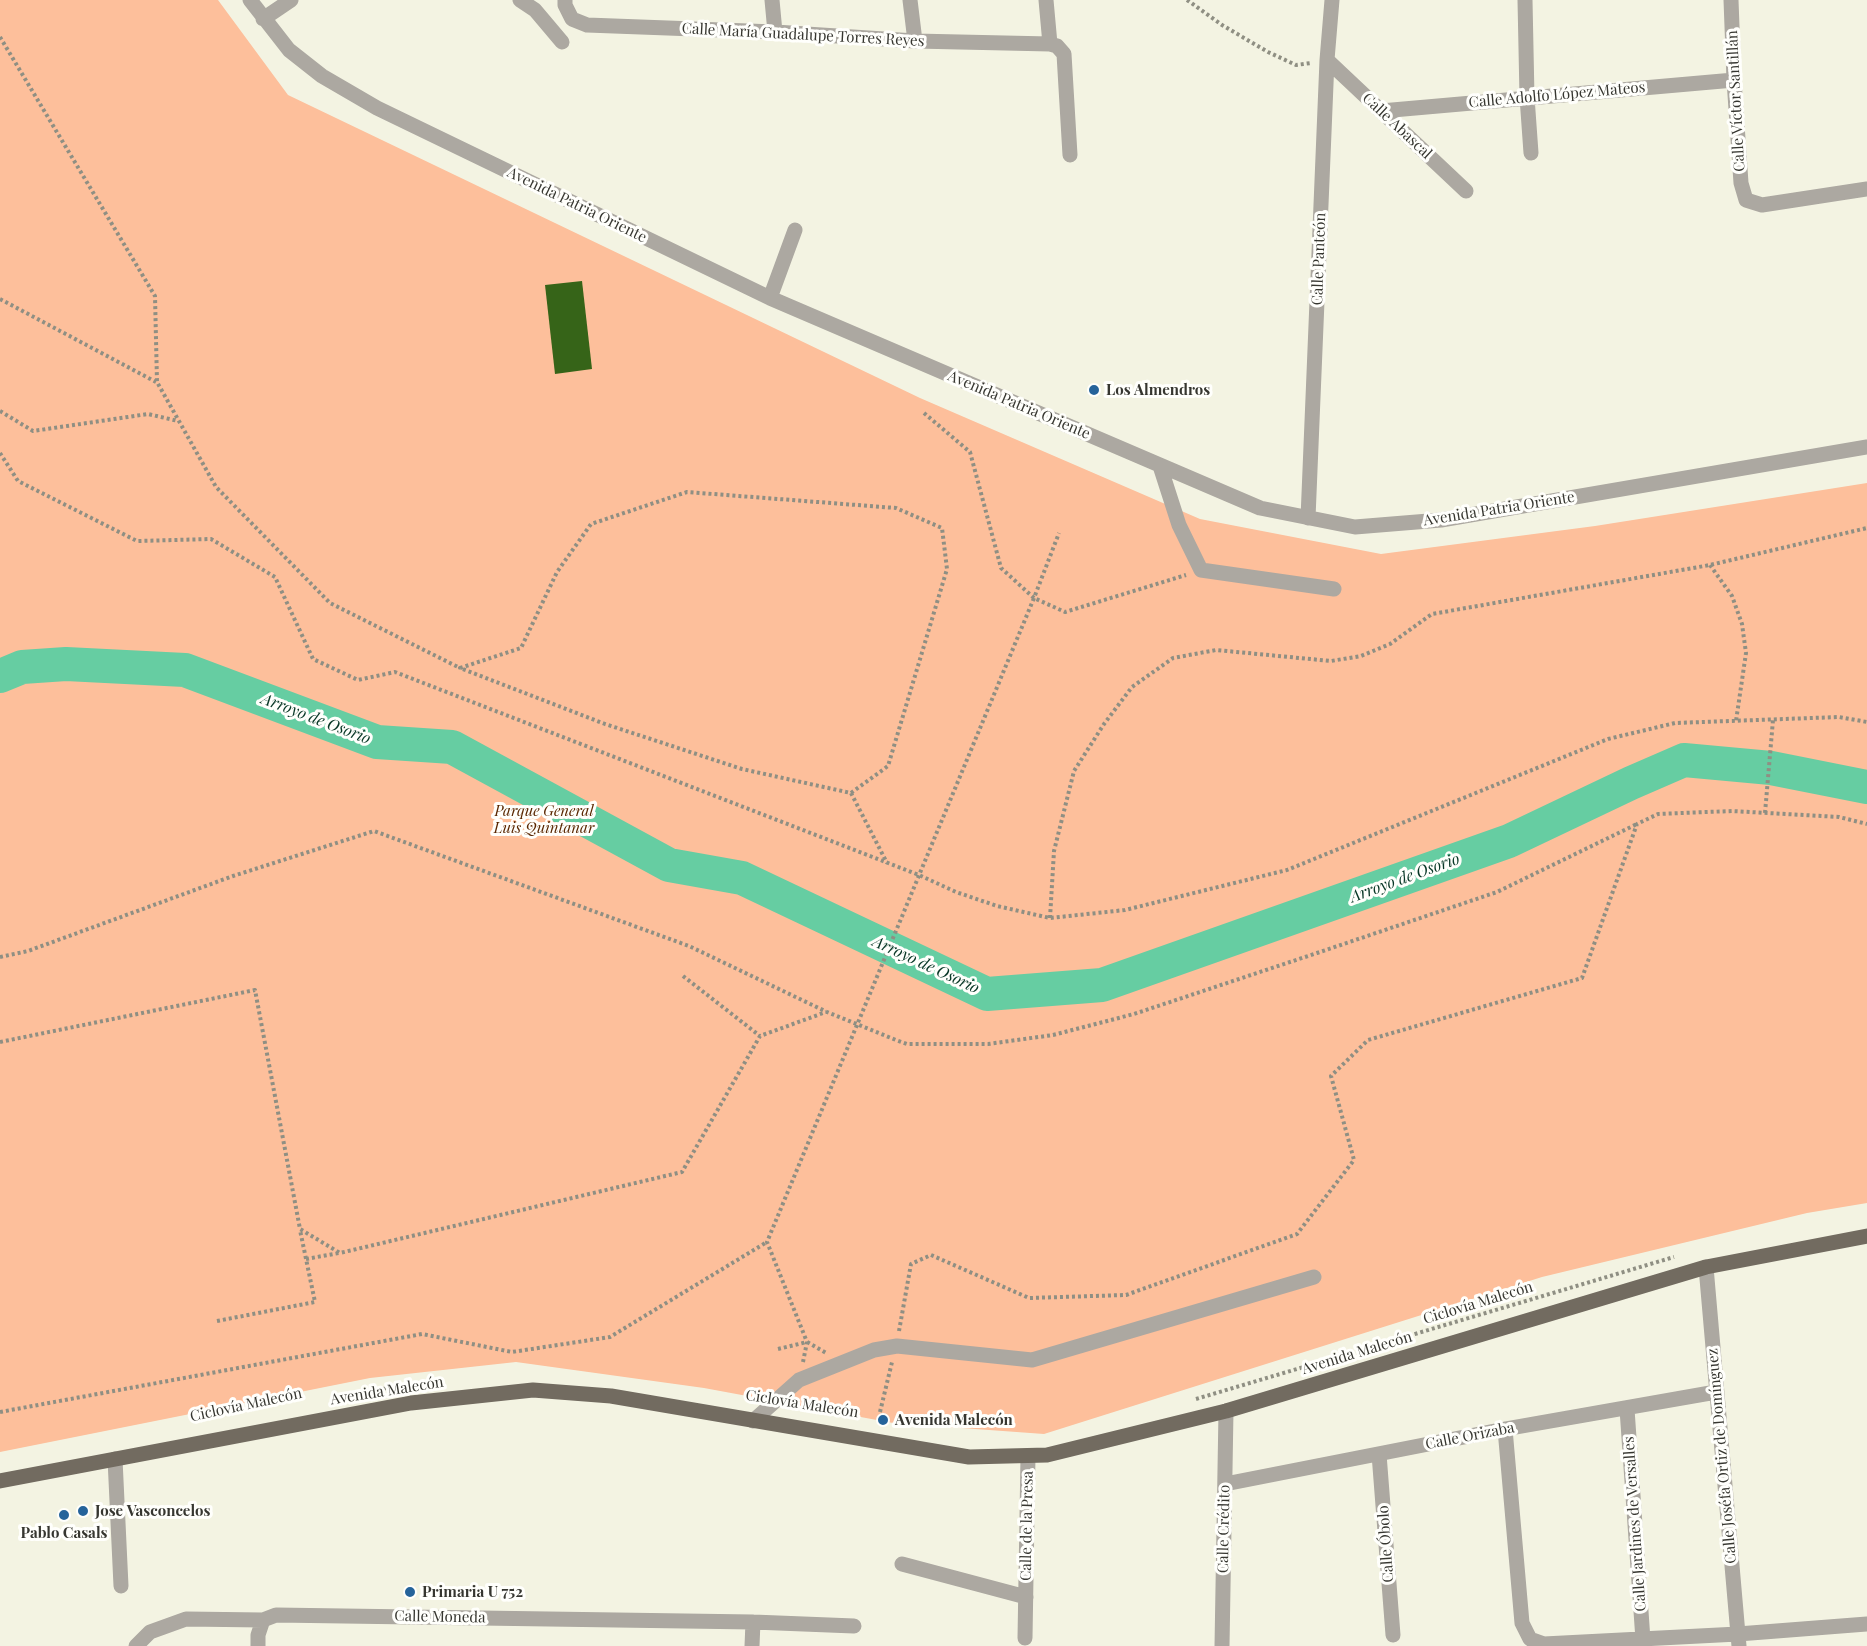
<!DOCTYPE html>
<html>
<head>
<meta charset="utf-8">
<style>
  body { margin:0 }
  canvas { display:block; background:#f3f3e2 }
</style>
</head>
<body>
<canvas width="1867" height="1646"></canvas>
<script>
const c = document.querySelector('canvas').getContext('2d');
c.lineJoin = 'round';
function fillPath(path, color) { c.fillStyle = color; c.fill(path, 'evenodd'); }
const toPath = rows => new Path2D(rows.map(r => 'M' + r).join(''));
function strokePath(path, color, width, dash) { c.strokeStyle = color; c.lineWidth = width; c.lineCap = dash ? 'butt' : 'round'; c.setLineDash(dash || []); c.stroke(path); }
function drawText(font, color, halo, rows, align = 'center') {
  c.font = font + ' "Playfair Display",serif'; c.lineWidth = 6; c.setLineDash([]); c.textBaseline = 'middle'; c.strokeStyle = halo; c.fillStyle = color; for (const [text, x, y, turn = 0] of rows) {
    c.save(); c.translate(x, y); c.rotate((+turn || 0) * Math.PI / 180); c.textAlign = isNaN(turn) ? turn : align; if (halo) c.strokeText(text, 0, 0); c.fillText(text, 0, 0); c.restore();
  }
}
fillPath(toPath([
  [0,0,218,0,288,95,920,398,1200,519,1381,554,1595,526,1867,483,1867,1203,1807,1213,1542,1277,1044,1434,893,1423,704,1388,516,1362,370,1378,0,1452]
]), '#fdbf9b');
strokePath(toPath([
  [0,676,22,667,66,664,185,670,377,742,452,747,669,865,742,878,987,994,1102,985,1509,841,1631,783,1684,760,1771,768,1867,787]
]), '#66cda2', 34);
fillPath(toPath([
  [582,281,592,369,555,374,545,285]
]), '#366418');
strokePath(toPath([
  [1187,0,1222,25,1268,52,1296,65,1311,63],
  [0,37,155,296,157,382,216,487,330,603,460,668],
  [0,299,156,382],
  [0,411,33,431,148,414,178,421],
  [924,413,970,452,1001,568,1034,598,1059,533],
  [0,453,18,481,137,541,211,539,275,577,313,659,358,680,395,672,919,875,956,892,997,906,1050,918,1125,910,1287,870,1608,739,1675,723,1839,717,1867,722],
  [1710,565,1732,596,1742,624,1746,653,1736,721],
  [851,793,888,766,947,569,942,528,896,508,687,492,591,524,557,572,521,648,460,668,605,724,742,769,851,793,887,863],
  [1765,813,1773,720],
  [1050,918,1054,851,1074,771,1104,724,1132,687,1173,658,1216,650,1331,661,1361,656,1390,644,1432,614,1710,565,1867,528],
  [0,957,28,951,233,876,374,831,689,946,827,1012,896,1040,907,1044,988,1044,1053,1035,1134,1014,1317,953,1497,892,1637,824],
  [683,976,760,1036],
  [0,1042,255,990,300,1229,340,1253,682,1172,760,1036,826,1012],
  [306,1259,339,1253],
  [217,1321,315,1302,300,1230],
  [899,1331,911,1264,931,1255,1029,1298,1126,1295,1297,1234,1354,1160,1331,1076,1368,1040,1582,978,1637,824,1658,814,1732,811,1839,817,1867,824],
  [778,1349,807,1342,826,1353],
  [803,1362,807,1342,767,1242,1034,598,1065,612,1186,575],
  [371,1391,399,1386],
  [1196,1399,1674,1257],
  [0,1412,422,1334,512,1352,610,1337,767,1242],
  [880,1412,892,1362]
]), '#8f8f83', 4, [3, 3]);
strokePath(toPath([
  [250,0,289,50,322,76,377,108,770,298,1260,508,1355,527,1441,520,1867,447],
  [520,0,535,10,562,42],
  [565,0,565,5,572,19,587,25,775,32,915,41,1050,44],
  [772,0,775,32],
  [910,0,915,41],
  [1046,0,1050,44,1057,46,1064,54,1070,155],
  [1525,0,1527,97,1531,153],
  [1731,0,1734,80,1741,183,1746,200,1762,205,1867,189],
  [263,19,291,0],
  [1327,60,1466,191],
  [1381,111,1734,80],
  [770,298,795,230],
  [1160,466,1179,525,1201,570,1334,589],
  [1308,518,1327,60,1332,0],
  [1706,1267,1739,1646],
  [1627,1409,1643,1640],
  [753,1421,799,1380,874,1350,897,1346,1032,1360,1314,1277],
  [1505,1429,1522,1623,1530,1639,1544,1644,1738,1634,1867,1624],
  [1379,1454,1393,1635],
  [115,1459,121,1586],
  [1225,1484,1505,1429,1716,1392],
  [902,1564,1026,1597],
  [1025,1638,1028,1456],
  [136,1646,150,1632,186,1619,263,1620,276,1615,753,1622,854,1626],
  [258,1646,258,1635,263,1620],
  [752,1646,753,1622],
  [1222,1646,1226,1411]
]), '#aca8a1', 15);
strokePath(toPath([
  [0,1481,411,1403,533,1390,611,1396,969,1457,1047,1455,1226,1411,1706,1267,1867,1236]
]), '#726b60', 15);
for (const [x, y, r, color] of [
  [1094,390,6,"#25639a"],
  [883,1420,6,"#25639a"],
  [83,1511,6,"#25639a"],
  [64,1515,6,"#25639a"],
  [410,1592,6,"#25639a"]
]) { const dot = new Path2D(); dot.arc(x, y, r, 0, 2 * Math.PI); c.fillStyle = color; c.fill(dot); strokePath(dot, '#fffffc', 2); }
drawText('15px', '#363630', '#fffffc', [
  ["Calle María Guadalupe Torres Reyes",803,35,3],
  ["Calle Adolfo López Mateos",1557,95,-5],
  ["Calle Víctor Santillán",1736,101,-93],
  ["Calle Abascal",1397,126,43],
  ["Avenida Patria Oriente",577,205,26],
  ["Calle Panteón",1319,259,-88],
  ["Avenida Patria Oriente",1019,405,23],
  ["Avenida Patria Oriente",1499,509,-9],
  ["Ciclovía Malecón",1478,1303,-17],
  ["Avenida Malecón",1357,1353,-17],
  ["Avenida Malecón",387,1391,-9],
  ["Ciclovía Malecón",802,1404,9],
  ["Ciclovía Malecón",246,1405,-12],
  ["Calle Orizaba",1470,1436,-11],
  ["Calle Joséfa Ortiz de Domínguez",1722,1456,-95],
  ["Calle Jardines de Versalles",1635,1524,-94],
  ["Calle de la Presa",1027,1526,-89],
  ["Calle Crédito",1224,1529,-89],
  ["Calle Óbolo",1386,1544,-94],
  ["Calle Moneda",440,1617,1]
]);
drawText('bold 15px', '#363630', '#fffffc', [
  ["Los Almendros",1106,390],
  ["Avenida Malecón",895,1420],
  ["Jose Vasconcelos",95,1511],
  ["Pablo Casals",64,1533,"center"],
  ["Primaria U 752",422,1592]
], 'left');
drawText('italic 15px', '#5a2701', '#fffffc', [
  ["Parque General",544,811],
  ["Luis Quintanar",544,828]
]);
drawText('italic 16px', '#083726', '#fffffc', [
  ["Arroyo de Osorio",316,719,21],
  ["Arroyo de Osorio",1405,878,-20],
  ["Arroyo de Osorio",926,965,25]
]);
</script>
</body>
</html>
